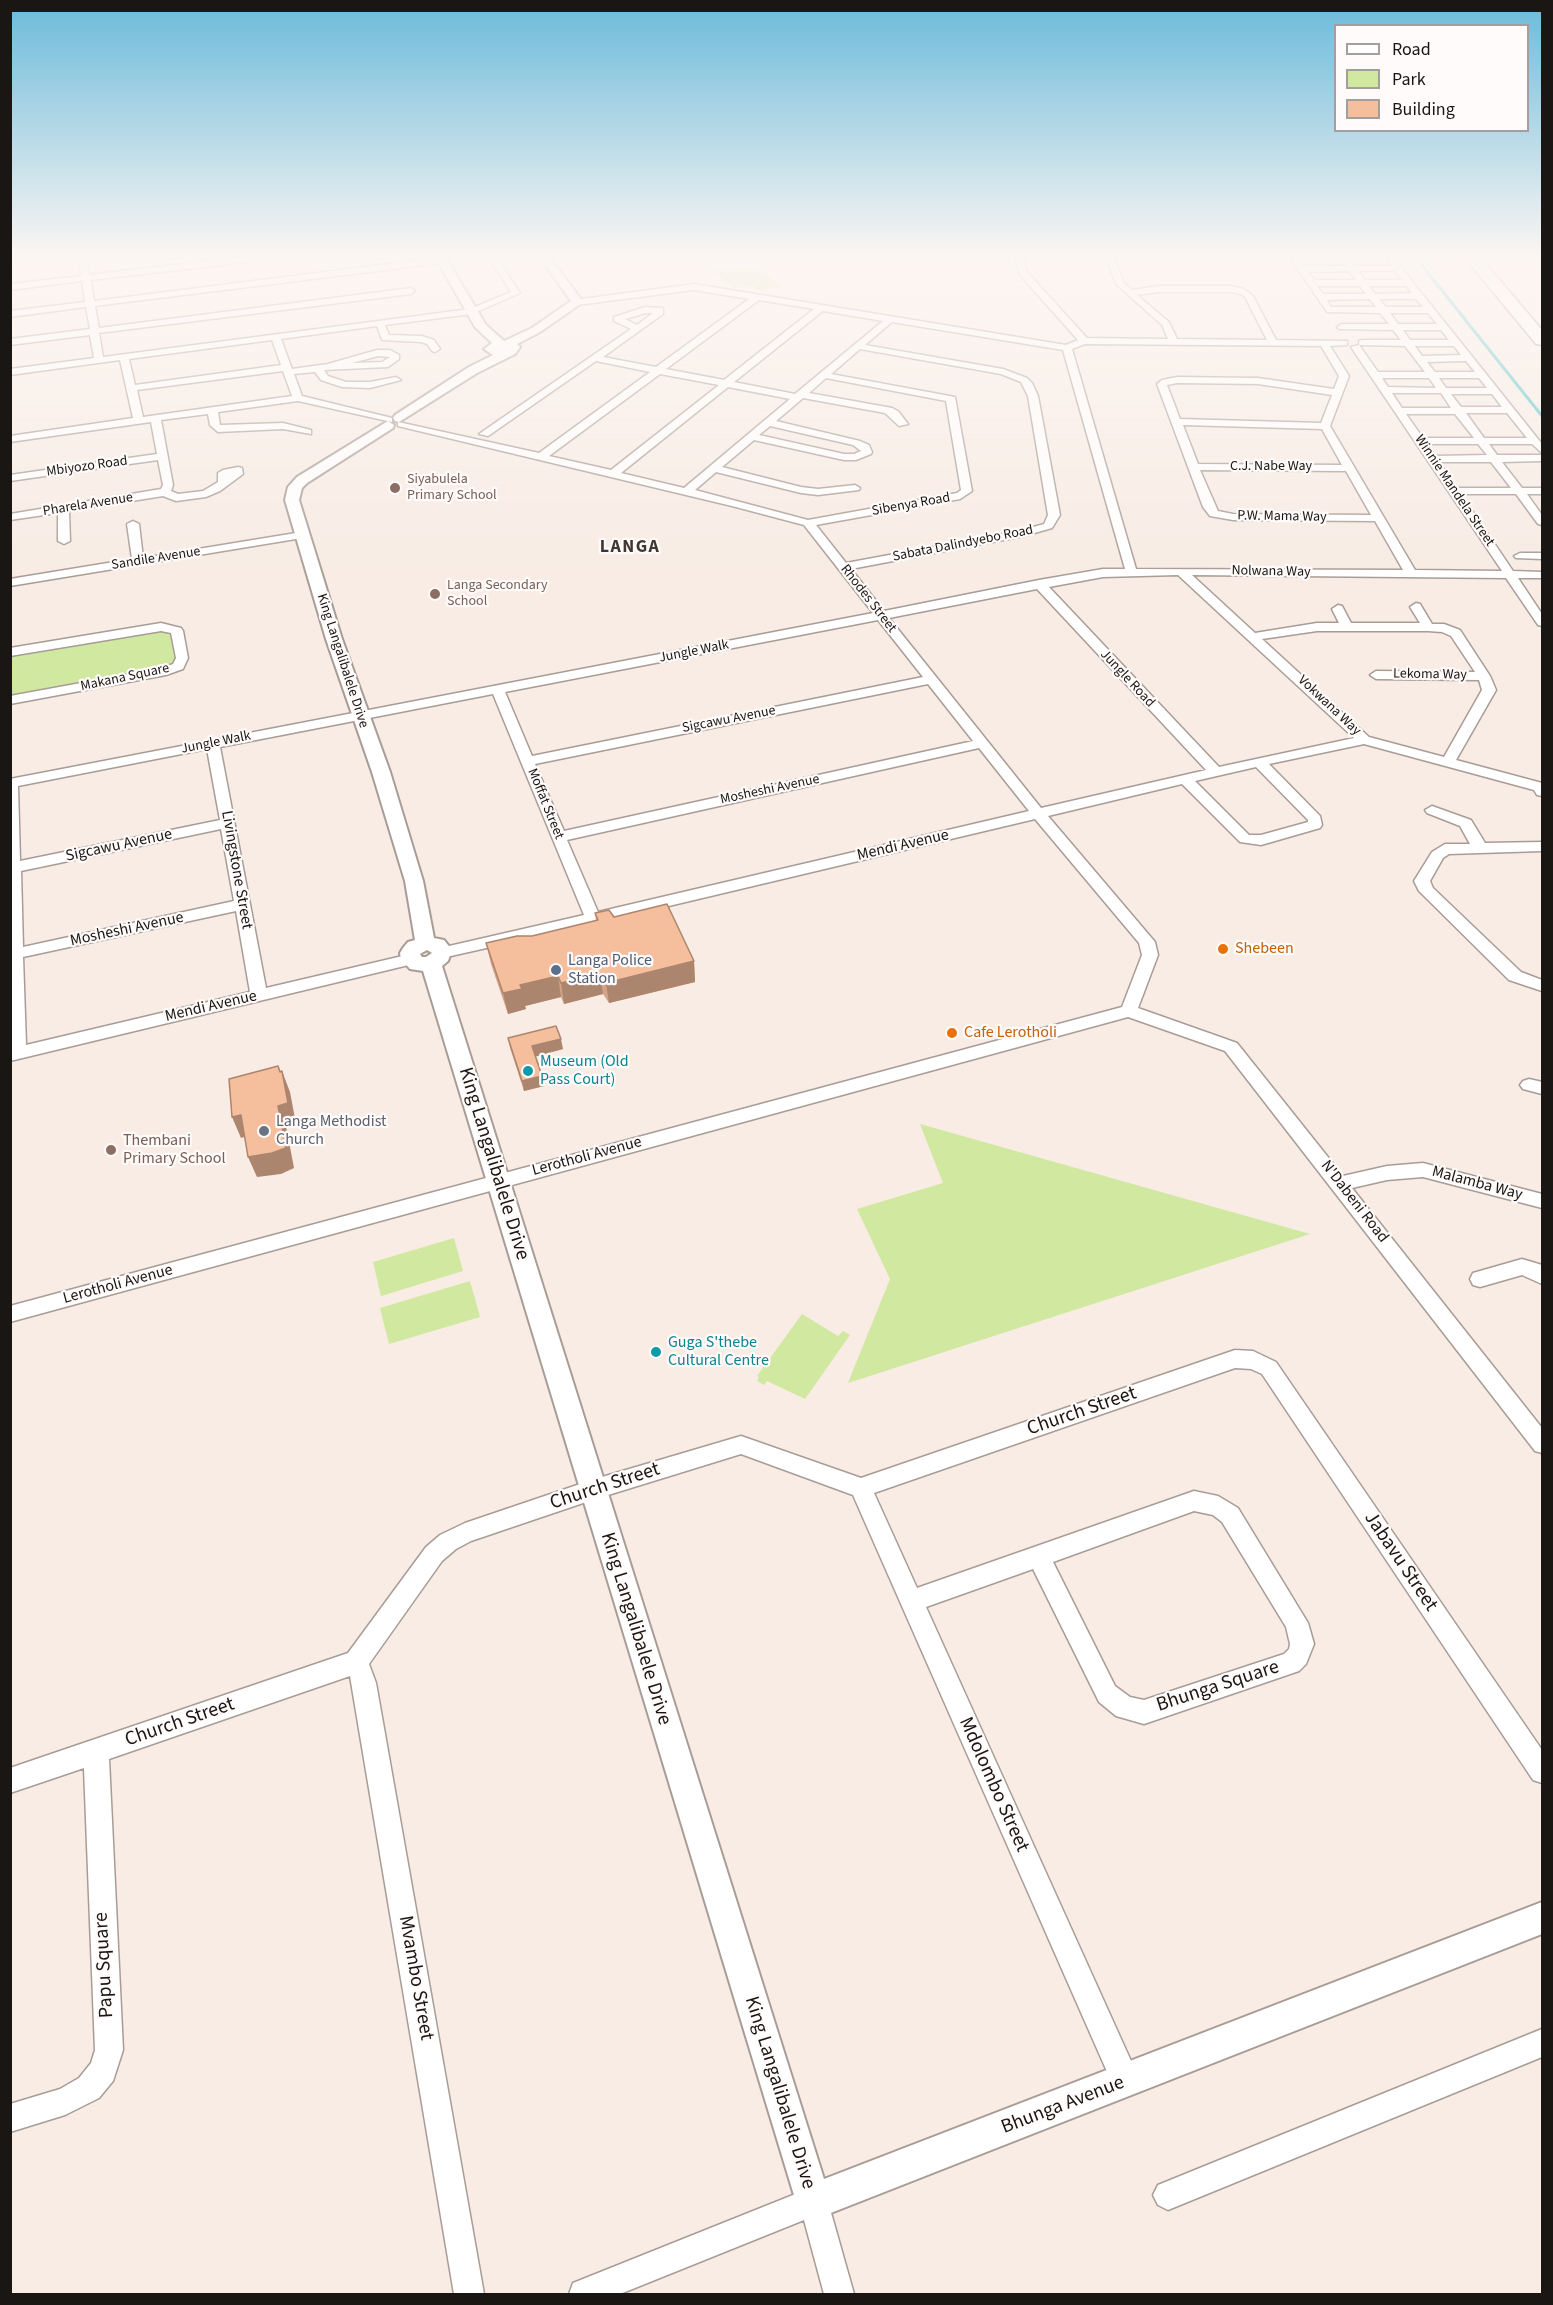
<!DOCTYPE html>
<html>
<head>
<meta charset="utf-8">
<style>
  body { margin:0 }
  #map { position:relative; width:1553px; height:2305px; overflow:hidden; background:#f8ece4; font-family:"Source Sans 3",sans-serif }
  canvas { display:block }
  .frame { position:absolute; inset:0; border:12px solid #1a1614; pointer-events:none }
  .legend { position:absolute; left:1334px; top:24px; width:195px; height:108px; box-sizing:border-box; background:#fefbfa; border:2px solid #a39f9e; margin:0; padding:8px 10px; list-style:none; font-size:18px; color:#1a1614 }
  .legend li { display:flex; align-items:center; gap:12px; height:30px }
  .legend b { width:30px; border:2px solid #a39f9e }
</style>
</head>
<body>
<div id="map">
<canvas width="1553" height="2305"></canvas>
<div class="frame"></div>
<ul class="legend">
<li><b style="height:8px;background:#fff"></b>Road</li>
<li><b style="height:16px;background:#d0e89f"></b>Park</li>
<li><b style="height:16px;background:#f5be9d"></b>Building</li>
</ul>
</div>
<script>
const c = document.querySelector('canvas').getContext('2d');
c.lineJoin = 'round';
function fillPath(path, color) { c.fillStyle = color; c.fill(path, 'evenodd'); }
const toPath = rows => new Path2D(rows.map(r => 'M' + r).join(''));
function strokePath(path, color, width, dash) { c.strokeStyle = color; c.lineWidth = width; c.lineCap = dash ? 'butt' : 'round'; c.setLineDash(dash || []); c.stroke(path); }
function drawText(font, color, halo, rows, align = 'center') {
  c.font = font + ' "Source Sans 3",sans-serif'; c.lineWidth = 4.5; c.setLineDash([]); c.textBaseline = 'middle'; c.strokeStyle = halo; c.fillStyle = color; for (const [text, x, y, turn = 0] of rows) {
    c.save(); c.translate(x, y); c.rotate((+turn || 0) * Math.PI / 180); c.textAlign = isNaN(turn) ? turn : align; if (halo) c.strokeText(text, 0, 0); c.fillText(text, 0, 0); c.restore();
  }
}
fillPath(toPath([
  [755,265,782,287,759,291,753,285,733,288,713,271],
  [156,629,171,632,177,658,175,664,168,668,11,697,11,655],
  [920,1124,1310,1234,848,1383,890,1279,857,1209,943,1183],
  [454,1238,463,1271,381,1296,373,1262],
  [470,1281,480,1317,389,1344,380,1308],
  [802,1314,838,1336,843,1331,850,1335,805,1399,767,1381,764,1385,757,1381,759,1377,757,1376]
]), '#d0e89f');
strokePath(toPath([
  [1416,258,1542,416]
]), '#4ec2c8', 3);
const minor = toPath([
  [10,258,33,258,10,262,10,258],
  [79,258,87,258,90,275,232,258,259,258,255,261,91,280,94,301,436,258,446,260,442,263,95,306,99,328,411,288,415,291,411,294,99,333,103,357,470,309,511,292,489,258,497,258,520,293,472,314,385,325,389,335,422,336,434,340,440,349,435,352,432,351,427,344,421,342,382,340,377,326,281,339,292,369,328,364,377,350,390,350,399,355,399,359,388,367,324,370,328,376,346,382,370,382,396,377,401,380,370,388,342,387,321,380,315,372,294,374,302,396,392,418,392,422,298,401,218,412,220,425,283,423,311,430,311,434,283,429,218,432,210,425,208,414,161,420,173,485,171,491,178,494,203,491,218,482,218,473,223,470,238,467,242,468,243,474,220,491,206,497,176,501,163,496,69,511,70,541,64,544,58,541,58,513,10,520,10,514,161,489,163,485,158,460,10,481,10,475,157,454,151,422,10,442,10,436,133,418,120,360,10,375,10,369,94,358,90,335,10,345,10,339,90,329,86,307,10,317,10,311,85,302,82,281,10,290,10,284,81,276,79,258],
  [272,340,281,365,135,385,129,359,272,340],
  [378,356,390,357,382,362,352,363,378,356],
  [283,371,292,396,143,417,137,390,283,371],
  [1015,258,1023,258,1027,272,1087,338,1168,339,1162,325,1116,284,1106,258,1114,258,1124,283,1132,290,1159,286,1231,286,1244,289,1253,296,1276,340,1347,341,1347,345,1330,346,1349,376,1330,426,1415,570,1502,571,1351,347,1359,345,1359,341,1362,340,1401,340,1393,330,1339,329,1337,327,1342,324,1389,324,1380,313,1327,312,1290,258,1298,258,1304,266,1346,266,1340,258,1348,258,1354,266,1392,266,1388,258,1396,258,1407,275,1542,444,1542,453,1532,444,1489,444,1497,455,1542,455,1542,461,1502,462,1522,488,1542,488,1542,494,1527,494,1542,515,1542,525,1538,524,1516,494,1461,494,1513,571,1542,572,1542,578,1518,578,1542,614,1542,626,1538,625,1506,578,1192,575,1255,633,1317,623,1339,623,1332,609,1338,605,1342,606,1351,623,1420,623,1410,607,1416,603,1420,604,1432,624,1444,624,1460,630,1490,676,1496,690,1456,760,1542,783,1542,796,1537,795,1534,790,1364,744,1269,764,1320,816,1322,825,1320,828,1261,845,1240,842,1182,784,1048,816,1155,942,1158,955,1138,1008,1237,1043,1343,1176,1387,1166,1423,1163,1542,1194,1542,1208,1423,1177,1387,1180,1352,1188,1542,1428,1542,1453,1535,1451,1225,1051,1128,1017,10,1322,10,1306,1122,1007,1142,955,1139,943,1035,819,593,924,442,958,436,957,434,953,436,949,584,915,493,694,220,747,266,988,411,954,417,955,419,959,417,963,10,1061,10,779,873,613,804,525,732,506,398,426,398,422,539,453,650,372,596,361,488,436,479,434,631,329,614,321,614,317,645,307,663,308,663,314,603,357,656,367,749,299,694,290,577,305,574,304,574,300,694,284,1066,345,1078,340,1020,275,1015,258],
  [1349,271,1356,280,1314,280,1308,272,1349,271],
  [1358,271,1395,271,1402,280,1365,280,1358,271],
  [1317,286,1360,286,1366,294,1323,294,1317,286],
  [1369,286,1406,286,1412,293,1375,294,1369,286],
  [1159,292,1231,292,1241,294,1245,297,1267,340,1177,339,1169,322,1137,295,1159,292],
  [1370,299,1376,307,1331,307,1327,300,1370,299],
  [1379,299,1416,299,1423,307,1386,307,1379,299],
  [759,300,814,309,724,380,666,369,759,300],
  [823,311,883,321,795,394,734,382,823,311],
  [646,313,653,313,637,325,625,319,646,313],
  [1390,313,1428,313,1437,324,1398,324,1390,313],
  [892,322,1063,350,1125,569,1103,569,1039,580,884,611,851,569,1024,536,1052,528,1060,515,1038,396,1032,383,1027,378,1003,369,865,345,892,322],
  [1403,330,1441,330,1449,340,1410,340,1403,330],
  [1085,344,1321,346,1339,376,1334,389,1258,378,1177,377,1162,380,1157,384,1203,507,1210,516,1233,520,1375,521,1403,570,1136,569,1072,349,1085,344],
  [1359,345,1405,346,1425,372,1378,372,1359,345],
  [1415,346,1454,346,1461,355,1422,356,1415,346],
  [860,349,1001,374,1021,382,1028,396,1048,515,1044,524,1019,531,846,563,816,525,960,499,972,491,955,397,831,374,860,349],
  [1466,361,1475,372,1435,372,1427,362,1466,361],
  [660,374,719,385,611,470,549,456,660,374],
  [826,378,946,401,961,490,957,493,808,520,695,490,716,472,801,493,818,495,859,490,860,488,855,485,818,489,801,487,722,467,754,440,844,460,856,460,871,454,872,452,869,445,860,441,776,421,803,398,885,413,899,426,908,424,898,411,892,408,809,393,826,378],
  [1382,378,1429,378,1436,388,1388,387,1382,378],
  [1439,378,1479,378,1487,388,1446,388,1439,378],
  [1177,383,1258,384,1332,395,1321,423,1180,419,1167,385,1177,383],
  [728,387,790,399,684,488,621,473,728,387],
  [1392,393,1441,393,1451,408,1402,408,1392,393],
  [1451,394,1492,394,1502,407,1461,407,1451,394],
  [1466,413,1507,413,1527,438,1484,438,1466,413],
  [1406,414,1455,414,1474,438,1423,438,1406,414],
  [1183,425,1322,429,1342,465,1198,464,1183,425],
  [770,426,853,445,861,451,854,454,844,454,759,435,770,426],
  [1427,444,1478,444,1487,455,1435,456,1427,444],
  [1439,462,1491,462,1511,488,1457,488,1439,462],
  [1200,470,1346,471,1371,515,1233,514,1218,511,1200,470],
  [1178,575,1354,738,1219,767,1049,587,1103,577,1178,575],
  [1037,589,1206,770,1041,808,889,618,1037,589],
  [878,620,923,677,532,756,505,692,878,620],
  [1317,631,1428,631,1442,632,1451,636,1475,672,1376,671,1370,675,1376,679,1479,680,1482,690,1444,757,1369,737,1262,639,1317,631],
  [928,684,973,741,564,831,535,764,928,684],
  [979,748,1029,811,598,912,567,840,979,748],
  [207,749,220,820,20,861,18,786,207,749],
  [1256,767,1308,820,1308,822,1261,835,1249,835,1195,781,1256,767],
  [221,829,234,901,23,947,21,871,221,829],
  [236,911,250,992,26,1045,23,957,236,911],
  [133,521,139,524,143,558,302,532,308,535,302,538,10,586,10,579,132,559,127,524,133,521],
  [1520,553,1542,553,1542,559,1516,558,1514,556,1520,553],
  [161,623,181,628,183,631,188,658,183,669,166,675,10,704,10,696,163,668,173,664,176,658,171,633,161,631,10,656,10,648,161,623],
  [1432,806,1471,820,1485,843,1542,842,1542,851,1449,854,1443,858,1430,881,1433,888,1521,972,1542,980,1542,991,1509,980,1419,891,1414,881,1432,852,1445,844,1470,844,1460,826,1427,813,1425,810,1432,806],
  [1529,1079,1542,1082,1542,1094,1523,1089,1520,1085,1523,1081,1529,1079],
  [1522,1259,1542,1265,1542,1284,1522,1275,1480,1287,1473,1285,1470,1279,1473,1273,1522,1259],
  [1235,1350,1253,1351,1276,1362,1542,1750,1542,1783,1533,1780,1262,1374,1251,1369,1235,1368,874,1493,917,1588,1194,1491,1218,1496,1238,1508,1308,1623,1314,1644,1306,1664,1299,1671,1144,1724,1116,1716,1099,1702,1033,1569,926,1607,1136,2072,1140,2082,1136,2092,1126,2096,1116,2092,853,1495,741,1454,592,1500,471,1541,456,1549,442,1561,369,1664,376,1683,484,2294,454,2294,350,1676,109,1759,123,2050,113,2081,99,2098,65,2115,10,2132,10,2104,60,2089,79,2078,91,2063,95,2050,84,1768,10,1793,10,1768,348,1653,426,1547,440,1535,465,1523,592,1480,741,1436,861,1478,1235,1350],
  [1194,1511,1213,1515,1222,1522,1286,1627,1290,1644,1289,1649,1284,1654,1144,1700,1130,1697,1115,1686,1053,1562,1194,1511],
  [1542,2029,1542,2057,1168,2210,1158,2205,1153,2195,1158,2185,1542,2029],
  [813,2187,823,2192,828,2202,854,2294,824,2294,804,2220,620,2294,569,2294,573,2283,813,2187]
]);
const tertiary = toPath([
  [436,258,446,258,486,325,504,341,532,328,571,301,540,258,550,258,583,302,540,332,517,344,520,347,515,354,477,373,399,422,395,421,393,418,395,415,469,367,493,355,484,349,492,343,475,327,436,258],
  [388,421,394,425,393,428,307,483,302,488,299,500,342,639,390,772,423,881,434,938,444,940,452,950,448,961,442,966,824,2179,1542,1902,1542,1934,813,2220,800,2215,423,971,410,969,401,959,400,953,403,948,408,942,415,940,405,881,372,772,326,639,285,500,288,487,297,477,388,421],
  [427,950,432,953,426,957,422,957,420,954,427,950]
]);
const motorway = toPath([
  [1465,258,1481,258,1542,330,1542,345,1536,344,1465,258]
]);
strokePath(minor, '#a89c96', 3);
strokePath(tertiary, '#a89c96', 4);
strokePath(motorway, '#a89c96', 3);
fillPath(minor, '#fff');
fillPath(tertiary, '#fff');
fillPath(motorway, '#fff');
fillPath(toPath([
  [595,913,614,917,694,961,695,982,609,1003,603,994,564,1004,561,997,525,1006,526,1009,508,1014,491,964,486,943,532,936,596,921],
  [508,1038,563,1049,535,1056,544,1086,524,1091,510,1048]
]), '#d3a387');
fillPath(toPath([
  [694,961,695,982,609,1003,606,983],
  [600,974,603,994,564,1004,561,983],
  [558,976,561,997,525,1006,526,1009,508,1014,503,993,520,985],
  [561,1039,563,1049,534,1057,532,1046],
  [278,1066,283,1078,282,1071,290,1092,296,1124,286,1126,294,1168,281,1174,257,1177,248,1157,278,1106],
  [542,1076,544,1086,524,1091,522,1081],
  [241,1115,250,1135,241,1138,232,1117]
]), '#ac856e');
const building = toPath([
  [667,904,694,961,606,983,600,974,561,983,558,976,520,985,522,989,503,993,486,943,517,936,532,936,598,920,595,913,609,910,614,917,667,904],
  [556,1026,561,1039,532,1046,542,1076,522,1081,508,1038,556,1026],
  [278,1066,280,1072,282,1071,288,1103,278,1106,286,1148,272,1153,248,1157,241,1115,232,1117,229,1079,278,1066]
]);
fillPath(building, '#f5be9d');
strokePath(building, '#ac856e', 1.5);
const sky = c.createLinearGradient(0, 0, 0, 581);
sky.addColorStop(0, '#6abadb');
sky.addColorStop(0.44, '#fcf6f3');
sky.addColorStop(1, '#fcf6f300');
c.fillStyle = sky;
c.fillRect(0, 0, 1553, 581);
for (const [x, y, r, color] of [
  [395,488,6,"#8d6e63"],
  [435,594,6,"#8d6e63"],
  [1223,949,6,"#e8710a"],
  [556,970,6,"#5c6f8a"],
  [952,1033,6,"#e8710a"],
  [528,1071,6,"#0f9aa8"],
  [264,1131,6,"#6b7280"],
  [111,1150,6,"#8d6e63"],
  [656,1352,6,"#0f9aa8"]
]) { const dot = new Path2D(); dot.arc(x, y, r, 0, 2 * Math.PI); c.fillStyle = color; c.fill(dot); strokePath(dot, '#fefbfa', 2); }
drawText('14px', '#1a1614', '#fefbfa', [
  ["Mbiyozo Road",87,467,-8],
  ["C.J. Nabe Way",1271,467],
  ["Winnie Mandela Street",1454,491,56],
  ["Pharela Avenue",88,505,-9],
  ["Sibenya Road",911,505,-10],
  ["P.W. Mama Way",1282,517,1],
  ["Sabata Dalindyebo Road",963,544,-11],
  ["Sandile Avenue",156,559,-9],
  ["Nolwana Way",1271,572,1],
  ["Rhodes Street",868,599,52],
  ["Jungle Walk",694,652,-11],
  ["King Langalibalele Drive",342,661,72],
  ["Lekoma Way",1430,675,1],
  ["Makana Square",125,678,-12],
  ["Jungle Road",1127,679,47],
  ["Vokwana Way",1329,706,43],
  ["Sigcawu Avenue",729,720,-11],
  ["Jungle Walk",216,743,-11],
  ["Mosheshi Avenue",770,790,-12],
  ["Moffat Street",545,804,68]
]);
drawText('14px', '#785e54', '#fefbfa', [
  ["Siyabulela",407,480],
  ["Primary School",407,496],
  ["Langa Secondary",447,586],
  ["School",447,602]
], 'left');
drawText('16px', '#1a1614', '#fefbfa', [
  ["Sigcawu Avenue",119,846,-12],
  ["Mendi Avenue",903,846,-13],
  ["Livingstone Street",236,870,80],
  ["Mosheshi Avenue",127,930,-12],
  ["Mendi Avenue",211,1007,-13],
  ["Lerotholi Avenue",587,1157,-15],
  ["Malamba Way",1477,1184,15],
  ["N'Dabeni Road",1354,1202,52],
  ["Lerotholi Avenue",118,1285,-15]
]);
drawText('16px', '#c56008', '#fefbfa', [
  ["Shebeen",1235,949],
  ["Cafe Lerotholi",964,1033]
], 'left');
drawText('16px', '#4e5e75', '#fefbfa', [
  ["Langa Police",568,961],
  ["Station",568,979]
], 'left');
drawText('16px', '#0d838f', '#fefbfa', [
  ["Museum (Old",540,1062],
  ["Pass Court)",540,1080],
  ["Guga S'thebe",668,1343],
  ["Cultural Centre",668,1361]
], 'left');
drawText('16px', '#5b616d', '#fefbfa', [
  ["Langa Methodist",276,1122],
  ["Church",276,1140]
], 'left');
drawText('16px', '#785e54', '#fefbfa', [
  ["Thembani",123,1141],
  ["Primary School",123,1159]
], 'left');
c.letterSpacing = '1.5px';
drawText('bold 18px', '#413732', '#fefbfa', [
  ["LANGA",630,548]
]);
c.letterSpacing = '0px';
drawText('20px', '#1a1614', '#fefbfa', [
  ["King Langalibalele Drive",493,1164,73],
  ["Church Street",1082,1412,-19],
  ["Church Street",605,1487,-18],
  ["Jabavu Street",1400,1562,56],
  ["King Langalibalele Drive",635,1629,73],
  ["Bhunga Square",1218,1687,-18],
  ["Church Street",180,1723,-19],
  ["Mdolombo Street",993,1785,66],
  ["Papu Square",105,1965,-93],
  ["Mvambo Street",415,1978,80],
  ["King Langalibalele Drive",779,2093,73],
  ["Bhunga Avenue",1063,2106,-21]
]);
</script>
</body>
</html>
